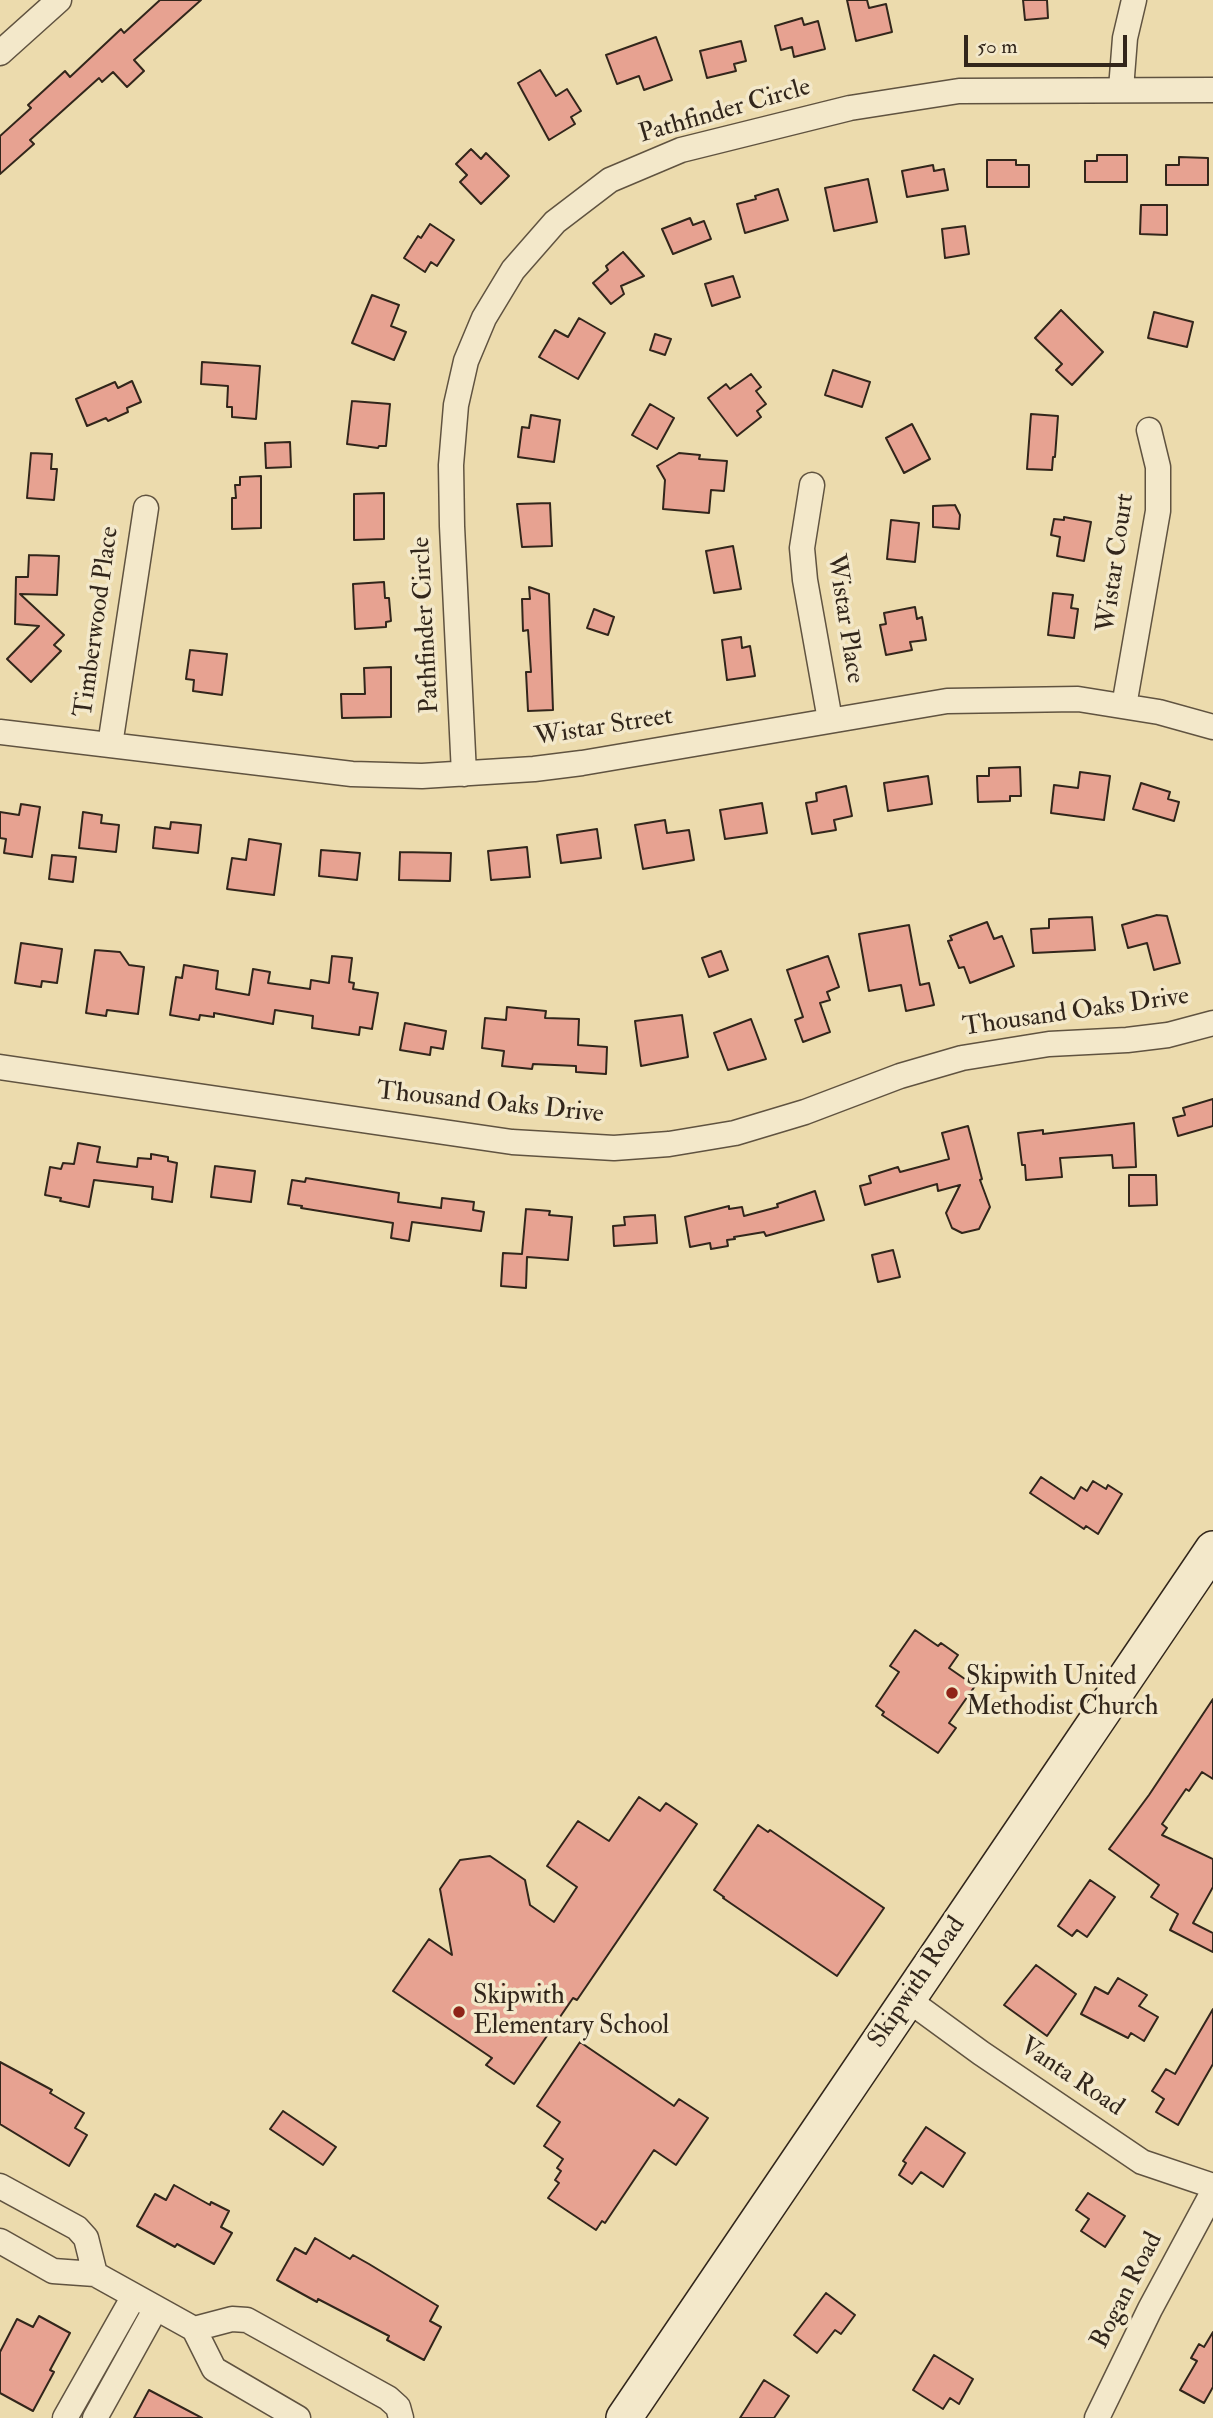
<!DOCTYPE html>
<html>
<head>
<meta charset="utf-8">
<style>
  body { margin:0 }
  #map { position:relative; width:1213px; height:2418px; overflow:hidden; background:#ecdbad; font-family:"IM FELL Double Pica",serif }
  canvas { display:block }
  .scale { position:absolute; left:964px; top:35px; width:163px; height:32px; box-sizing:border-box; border:4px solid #32261b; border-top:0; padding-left:9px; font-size:21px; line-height:24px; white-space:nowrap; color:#32261b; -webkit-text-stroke:5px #f3e8ca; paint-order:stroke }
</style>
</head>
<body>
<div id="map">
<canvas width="1213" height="2418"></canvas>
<div class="scale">50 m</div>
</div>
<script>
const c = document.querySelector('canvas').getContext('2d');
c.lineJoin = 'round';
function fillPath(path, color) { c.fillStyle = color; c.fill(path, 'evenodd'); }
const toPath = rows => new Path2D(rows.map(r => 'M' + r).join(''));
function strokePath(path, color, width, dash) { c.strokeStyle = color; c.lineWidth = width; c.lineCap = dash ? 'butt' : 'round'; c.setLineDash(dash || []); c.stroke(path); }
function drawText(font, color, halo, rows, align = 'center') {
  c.font = font + ' "IM FELL Double Pica",serif'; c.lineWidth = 7; c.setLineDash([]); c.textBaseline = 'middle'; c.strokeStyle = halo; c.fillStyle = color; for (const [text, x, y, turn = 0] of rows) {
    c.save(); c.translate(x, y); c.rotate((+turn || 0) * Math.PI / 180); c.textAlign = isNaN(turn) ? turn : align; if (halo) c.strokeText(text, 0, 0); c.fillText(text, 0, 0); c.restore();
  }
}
const building = toPath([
  [160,0,201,0,134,60,144,71,127,87,113,72,102,82,99,78,30,140,34,144,0,174,0,136,31,108,28,105,65,71,70,77,121,29,124,33,160,0],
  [847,0,867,0,869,8,886,4,892,32,856,41,847,0],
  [1023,0,1047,0,1048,18,1025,20,1023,0],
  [802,18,804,25,818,21,825,49,794,57,792,47,781,50,775,26,802,18],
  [656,37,672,80,644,90,639,76,617,84,606,55,656,37],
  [741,41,746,61,734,64,736,71,707,78,700,51,741,41],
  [540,70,556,96,567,89,581,111,571,117,575,124,549,140,518,83,540,70],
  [471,149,481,159,486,153,509,176,481,204,460,182,467,175,456,164,471,149],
  [1097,155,1127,155,1127,182,1085,182,1085,161,1097,161,1097,155],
  [1179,157,1208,158,1208,185,1166,185,1166,165,1179,165,1179,157],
  [987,160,1016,160,1016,165,1029,165,1029,187,987,187,987,160],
  [933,165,934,171,944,169,948,190,907,197,902,171,933,165],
  [868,179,877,222,834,231,825,188,868,179],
  [778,189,788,220,745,233,737,204,756,199,755,196,778,189],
  [1141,205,1167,205,1167,235,1140,234,1141,205],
  [690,218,693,225,704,221,711,239,673,254,662,229,690,218],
  [430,224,454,240,437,266,431,262,425,272,404,258,418,236,421,238,430,224],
  [965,226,969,254,945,258,942,229,965,226],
  [623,252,644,276,621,286,624,294,611,304,593,283,608,270,606,266,623,252],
  [733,276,740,297,712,306,705,284,733,276],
  [372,295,399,305,391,326,406,332,394,360,352,343,372,295],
  [1061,310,1103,352,1072,385,1056,370,1062,364,1035,338,1061,310],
  [1154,312,1193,322,1187,347,1148,338,1154,312],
  [579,318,605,333,578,379,539,357,555,330,568,337,579,318],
  [655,334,671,339,665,355,650,350,655,334],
  [202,362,260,366,256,419,232,417,232,407,227,407,228,386,201,384,202,362],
  [833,370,870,382,862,407,825,395,833,370],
  [751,374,761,387,756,391,766,404,757,411,761,417,737,436,708,398,726,384,730,389,751,374],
  [132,381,141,402,127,408,128,412,108,421,106,418,87,426,76,399,115,382,118,388,132,381],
  [352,401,390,404,386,446,379,446,378,448,347,444,352,401],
  [650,404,674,418,657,449,632,435,650,404],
  [1031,414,1058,416,1055,457,1053,457,1052,470,1027,469,1031,414],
  [531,415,560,420,554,462,518,457,522,427,529,428,531,415],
  [912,424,930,459,904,473,886,438,912,424],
  [290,442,291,467,266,468,265,443,290,442],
  [31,453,52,454,51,469,57,469,54,500,27,498,31,453],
  [679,453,700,455,699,459,727,461,724,491,711,490,709,513,663,509,665,480,657,466,679,453],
  [261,476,261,528,232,529,232,498,236,498,235,485,240,485,240,477,261,476],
  [384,493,384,539,354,540,354,494,384,493],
  [550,503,552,546,522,547,517,504,550,503],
  [955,505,960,515,959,529,933,527,933,506,955,505],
  [1064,517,1091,522,1084,561,1057,556,1060,537,1051,535,1054,519,1064,520,1064,517],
  [891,520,919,523,915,562,887,559,891,520],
  [733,546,741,589,714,593,706,551,733,546],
  [29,555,59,556,57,595,20,594,64,635,54,645,61,651,31,682,7,659,39,626,15,624,16,577,28,577,29,555],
  [384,582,385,598,389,598,391,621,386,622,386,627,355,629,353,584,384,582],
  [529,587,549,594,553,710,528,711,526,672,531,672,528,630,523,631,522,599,530,599,529,587],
  [1053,593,1073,595,1071,608,1078,609,1074,638,1048,635,1053,593],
  [915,607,917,619,922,617,926,640,910,642,912,650,886,655,880,625,886,624,884,613,915,607],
  [594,609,614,617,608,635,587,628,594,609],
  [741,637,742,648,750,646,755,676,727,680,722,640,741,637],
  [190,650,227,654,222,695,193,691,194,680,186,679,190,650],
  [391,667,391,717,342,718,341,694,365,694,364,668,391,667],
  [1020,767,1021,796,1010,796,1010,801,978,802,977,776,989,776,989,768,1020,767],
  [1080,772,1110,776,1104,820,1051,813,1054,785,1078,788,1080,772],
  [928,776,932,804,888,811,884,783,928,776],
  [1141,783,1170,792,1168,799,1179,802,1174,821,1133,809,1141,783],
  [846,786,852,816,834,820,836,830,812,834,806,803,817,801,816,793,846,786],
  [762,803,767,833,725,839,720,810,762,803],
  [21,804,40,807,32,857,4,853,6,839,0,838,0,812,19,815,21,804],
  [83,812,102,815,101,823,119,825,116,852,79,848,83,812],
  [665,820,667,833,689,830,694,860,643,869,635,825,665,820],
  [171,822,201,825,198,853,153,848,155,827,170,829,171,822],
  [597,829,601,858,561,863,557,835,597,829],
  [249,839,281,844,274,895,227,889,232,858,246,860,249,839],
  [527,847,530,877,491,880,488,851,527,847],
  [321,850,360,853,357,880,319,876,321,850],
  [400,852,451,853,450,881,399,880,400,852],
  [52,855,76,857,73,882,49,879,52,855],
  [1157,915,1167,916,1180,963,1154,970,1147,943,1128,948,1122,925,1157,915],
  [1092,917,1095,950,1033,953,1031,929,1049,928,1049,919,1092,917],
  [987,922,994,939,1002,936,1014,966,970,983,964,967,959,968,948,941,952,940,950,936,987,922],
  [909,925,920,985,929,983,934,1005,906,1011,901,985,869,991,859,934,909,925],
  [21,943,62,949,57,983,42,981,41,987,15,983,21,943],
  [95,950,120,952,129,965,144,967,138,1014,107,1010,106,1016,86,1013,95,950],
  [721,951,728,970,709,977,702,958,721,951],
  [332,956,352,958,349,982,354,983,353,989,378,993,372,1029,360,1027,359,1035,312,1028,313,1016,275,1010,273,1024,214,1013,214,1017,200,1015,199,1020,170,1015,176,977,182,978,184,965,218,971,216,989,249,995,253,969,270,972,268,983,310,989,311,980,329,983,332,956],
  [828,956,839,987,827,992,830,1000,820,1003,830,1032,803,1042,795,1020,803,1017,787,970,828,956],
  [507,1007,546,1011,545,1018,579,1019,578,1045,607,1047,606,1074,576,1072,576,1066,533,1064,532,1069,502,1066,504,1051,482,1048,485,1018,506,1020,507,1007],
  [682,1015,688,1057,641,1066,635,1021,682,1015],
  [751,1019,766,1059,728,1070,714,1033,751,1019],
  [405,1023,446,1031,443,1049,431,1047,430,1055,400,1050,405,1023],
  [1213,1099,1213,1126,1178,1136,1173,1118,1185,1115,1183,1108,1213,1099],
  [1134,1123,1136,1167,1113,1168,1112,1155,1060,1158,1062,1177,1026,1180,1025,1165,1022,1165,1018,1133,1043,1130,1043,1134,1134,1123],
  [968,1126,982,1179,980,1180,990,1207,979,1229,962,1233,952,1228,946,1213,960,1185,938,1191,937,1184,865,1205,860,1186,871,1183,869,1176,898,1167,900,1172,949,1159,942,1133,968,1126],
  [78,1143,100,1147,97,1162,137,1167,138,1158,151,1159,151,1154,168,1157,168,1161,177,1163,172,1202,152,1199,153,1187,94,1180,89,1207,60,1201,61,1198,45,1195,50,1167,61,1169,63,1163,74,1164,78,1143],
  [215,1166,255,1171,251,1202,211,1197,215,1166],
  [1129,1175,1156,1175,1157,1205,1129,1206,1129,1175],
  [306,1178,399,1193,398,1202,441,1208,442,1198,474,1202,473,1210,484,1212,481,1231,412,1222,409,1241,391,1238,393,1223,301,1208,302,1206,288,1204,292,1180,305,1182,306,1178],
  [815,1191,824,1220,766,1236,764,1232,734,1237,735,1239,727,1240,728,1246,711,1249,710,1243,690,1247,685,1217,729,1206,729,1209,742,1207,744,1216,778,1207,777,1204,815,1191],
  [526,1209,550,1211,549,1215,572,1217,568,1260,527,1257,526,1288,501,1286,503,1253,522,1254,526,1209],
  [655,1215,657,1243,614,1246,613,1226,625,1225,624,1217,655,1215],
  [893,1250,900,1277,878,1282,872,1255,893,1250],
  [1041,1477,1074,1499,1081,1487,1087,1491,1093,1481,1106,1489,1108,1485,1122,1494,1098,1534,1086,1526,1084,1529,1030,1493,1041,1477],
  [915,1630,938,1646,941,1643,958,1655,949,1668,975,1686,949,1723,956,1728,938,1753,882,1715,884,1712,876,1706,899,1672,890,1666,915,1630],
  [1213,1699,1213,1779,1202,1772,1189,1791,1186,1789,1162,1824,1167,1828,1162,1835,1213,1859,1213,1887,1193,1923,1213,1933,1213,1952,1170,1930,1178,1914,1151,1897,1159,1885,1109,1849,1149,1795,1213,1699],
  [639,1797,660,1811,666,1803,697,1824,577,2000,573,1998,514,2084,486,2065,492,2058,393,1991,429,1939,452,1955,440,1889,460,1860,490,1856,525,1880,530,1905,554,1922,577,1887,547,1866,578,1821,609,1841,639,1797],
  [758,1825,768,1832,770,1830,884,1908,837,1976,723,1898,724,1897,714,1890,758,1825],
  [1090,1880,1115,1897,1087,1937,1077,1930,1072,1936,1058,1926,1090,1880],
  [1036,1965,1076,1994,1047,2036,1004,2005,1036,1965],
  [1118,1978,1147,1995,1139,2006,1158,2017,1144,2041,1131,2033,1128,2038,1081,2014,1095,1987,1108,1994,1118,1978],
  [1213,2009,1213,2064,1178,2125,1156,2112,1164,2099,1152,2091,1166,2069,1175,2074,1213,2009],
  [580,2042,674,2106,679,2099,708,2118,676,2165,654,2150,605,2223,602,2221,596,2230,548,2198,559,2183,555,2180,561,2171,557,2168,563,2159,544,2146,560,2122,537,2106,580,2042],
  [0,2062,52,2090,50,2093,84,2113,75,2128,87,2135,69,2166,0,2124,0,2062],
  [283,2111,336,2147,323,2165,270,2129,283,2111],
  [926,2127,965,2153,943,2187,921,2172,912,2184,899,2175,906,2163,903,2161,926,2127],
  [174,2185,210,2205,211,2202,229,2211,221,2227,232,2233,214,2264,177,2244,175,2247,137,2226,155,2194,166,2200,174,2185],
  [1088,2193,1125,2216,1105,2247,1081,2231,1089,2219,1076,2210,1088,2193],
  [315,2238,350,2259,353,2255,369,2264,438,2306,430,2321,441,2327,424,2360,387,2340,389,2336,318,2299,317,2302,277,2280,295,2248,306,2254,315,2238],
  [826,2293,855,2315,841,2334,835,2330,817,2353,794,2335,826,2293],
  [39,2316,70,2333,50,2370,54,2372,33,2411,0,2393,0,2352,17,2319,33,2327,39,2316],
  [1213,2332,1213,2387,1204,2403,1180,2390,1197,2361,1191,2358,1199,2344,1204,2347,1213,2332],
  [934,2355,973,2379,959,2404,950,2398,943,2409,913,2390,934,2355],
  [764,2380,789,2396,774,2418,740,2418,764,2380],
  [149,2390,202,2418,134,2418,149,2390]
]);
fillPath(building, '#e7a291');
strokePath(building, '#32261b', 2);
const street = toPath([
  [0,53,59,0],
  [1121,89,1125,38,1134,0],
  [812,485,802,548,805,580,830,720],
  [1124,706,1158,511,1158,467,1149,430],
  [0,732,352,774,422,776,534,769,582,763,947,701,1078,699,1159,712,1213,727],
  [110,745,146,508],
  [464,774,452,526,451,465,456,405,466,361,484,318,513,270,555,222,610,180,681,150,850,108,959,91,1213,90],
  [0,1067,512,1142,614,1148,669,1144,735,1133,805,1112,900,1076,962,1058,1049,1044,1127,1040,1168,1035,1213,1023],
  [907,1999,981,2053,1142,2162,1213,2186],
  [0,2186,77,2228,86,2238,95,2274],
  [0,2241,53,2271,95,2274,194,2329,214,2369,298,2418],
  [194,2329,232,2319,247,2320,388,2398,398,2407,401,2418],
  [65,2418,134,2296],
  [95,2418,156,2308],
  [1097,2418,1150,2309,1213,2192]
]);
const secondary = toPath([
  [624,2418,1213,1549]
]);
strokePath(street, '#605340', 27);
strokePath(secondary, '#32261b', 38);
strokePath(street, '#f3e8ca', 24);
strokePath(secondary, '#f3e8ca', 35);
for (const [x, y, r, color] of [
  [952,1693,7,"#8f2418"],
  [459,2012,7,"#8f2418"]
]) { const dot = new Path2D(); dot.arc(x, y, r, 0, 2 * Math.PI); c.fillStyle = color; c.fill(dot); strokePath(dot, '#f3e8ca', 2.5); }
drawText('26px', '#32261b', '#f3e8ca', [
  ["Pathfinder Circle",725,112,-16],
  ["Wistar Court",1117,563,-82],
  ["Wistar Place",844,619,81],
  ["Timberwood Place",98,622,-82],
  ["Pathfinder Circle",427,625,-93],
  ["Wistar Street",604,728,-9],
  ["Thousand Oaks Drive",1076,1013,-8],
  ["Thousand Oaks Drive",490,1104,6],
  ["Skipwith Road",918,1983,-56],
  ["Vanta Road",1071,2078,34],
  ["Bogan Road",1128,2291,-63]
]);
drawText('26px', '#32261b', '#f3e8ca', [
  ["Skipwith United",966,1678],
  ["Methodist Church",966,1708],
  ["Skipwith",473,1997],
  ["Elementary School",473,2027]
], 'left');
</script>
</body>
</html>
